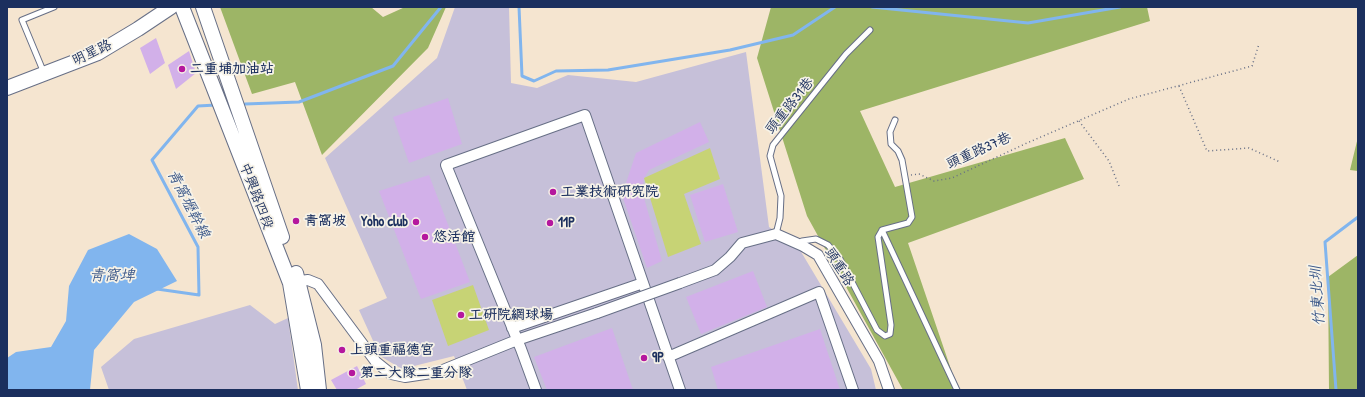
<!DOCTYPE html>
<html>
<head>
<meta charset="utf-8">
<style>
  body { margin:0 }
  #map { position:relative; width:1365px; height:397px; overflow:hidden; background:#f5e5d0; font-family:"Patrick Hand",sans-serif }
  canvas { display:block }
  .frame { position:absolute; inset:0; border:8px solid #1b2f5e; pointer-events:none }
</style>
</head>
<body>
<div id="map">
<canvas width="1365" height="397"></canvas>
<div class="frame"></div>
</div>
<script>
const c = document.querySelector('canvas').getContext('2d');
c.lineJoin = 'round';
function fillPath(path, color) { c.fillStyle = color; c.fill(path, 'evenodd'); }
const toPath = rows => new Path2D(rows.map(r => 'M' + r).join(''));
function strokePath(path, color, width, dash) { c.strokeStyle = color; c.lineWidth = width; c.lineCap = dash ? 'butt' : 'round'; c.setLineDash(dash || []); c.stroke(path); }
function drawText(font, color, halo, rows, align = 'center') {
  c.font = font + ' "Patrick Hand","LXGW WenKai TC",sans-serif'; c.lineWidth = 3.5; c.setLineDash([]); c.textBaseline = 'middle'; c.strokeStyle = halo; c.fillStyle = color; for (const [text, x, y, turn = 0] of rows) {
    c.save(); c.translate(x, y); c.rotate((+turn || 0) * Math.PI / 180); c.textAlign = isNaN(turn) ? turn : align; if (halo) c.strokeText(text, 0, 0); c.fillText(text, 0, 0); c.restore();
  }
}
fillPath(toPath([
  [455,7,509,7,511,83,537,88,568,75,636,82,746,52,769,227,797,245,871,369,876,390,467,390,454,356,402,369,380,356,359,310,387,298,325,158,437,58],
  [250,305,275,324,288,318,298,390,109,390,101,367,134,339]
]), '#c6c0d9');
fillPath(toPath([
  [710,148,720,179,684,194,701,244,668,257,644,178],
  [473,285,489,330,448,346,432,300]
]), '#c7d375');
fillPath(toPath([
  [220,7,371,7,383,17,405,7,446,7,428,48,322,155,295,82,252,94],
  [771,7,1147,7,1150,21,860,111,895,187,1065,138,1084,179,908,243,958,390,903,390,807,216,757,58],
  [1358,137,1358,171,1350,170],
  [1358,255,1358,390,1329,390,1328,277]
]), '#9db566');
fillPath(toPath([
  [129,234,157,249,177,281,134,302,94,350,90,390,7,390,7,358,16,352,51,347,66,321,69,286,88,250]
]), '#81b5ee');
strokePath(toPath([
  [519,7,522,76,534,81,556,71,608,70,730,50,793,35,835,7],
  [872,7,1028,23,1120,7],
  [245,104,299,102,393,66,441,7],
  [157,289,199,295,198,247,152,160,198,106,216,105],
  [1336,390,1325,242,1358,217]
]), '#81b5ee', 3);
fillPath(toPath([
  [156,38,165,63,150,74,140,48],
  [189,51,196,73,176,89,168,65],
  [448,98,462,144,409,163,393,117],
  [700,122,709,142,649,170,644,178,642,191,662,261,647,268,622,195,636,153],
  [429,175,470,282,421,299,379,191],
  [723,184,738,232,705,242,690,195],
  [753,271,767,307,701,334,686,297],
  [612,328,633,390,547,390,534,357],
  [820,329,840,390,718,390,711,367],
  [357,366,366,384,355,390,337,390,331,380]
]), '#d2b0e9');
const lane = toPath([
  [44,73,22,20,54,7],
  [882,230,957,390],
  [776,234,780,218,781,196,770,156,773,145,846,54,870,30],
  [802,241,816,239,828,245,840,259,877,330,885,336,890,334,891,325,878,237,882,230,908,223,912,217,902,160,898,151,891,144,890,132,895,120]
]);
const street = toPath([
  [293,282,308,280,318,284,376,362,391,374,405,377,438,372,517,340,597,313],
  [680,283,715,270,730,257,742,243,776,234,803,246,818,255,879,361,889,390],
  [512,328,643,283],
  [668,357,819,292,853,390],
  [536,390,521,349,446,165,585,115,680,390]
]);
const secondary = toPath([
  [182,7,290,283,308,390],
  [203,7,282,237],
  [7,88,98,53,138,29,171,7],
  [296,273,314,345,319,390]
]);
strokePath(lane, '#676f86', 7);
strokePath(street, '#676f86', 12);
strokePath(secondary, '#676f86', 16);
strokePath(toPath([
  [1179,86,1207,151,1249,148,1280,162],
  [1079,121,1109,161,1119,186],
  [911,175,919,174,934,181,952,178,1027,143,1129,99,1252,66,1259,44]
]), '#676f86', 1.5, [1, 3]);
strokePath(lane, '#fff', 5);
strokePath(street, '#fff', 10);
strokePath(secondary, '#fff', 14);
const streetBridge = toPath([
  [597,313,680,283]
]);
strokePath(streetBridge, '#676f86', 12, []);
strokePath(streetBridge, '#fff', 10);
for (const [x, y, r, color] of [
  [182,69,4,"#b5179e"],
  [553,192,4,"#b5179e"],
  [296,221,4,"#b5179e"],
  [416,222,4,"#b5179e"],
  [550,223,4,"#b5179e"],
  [425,237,4,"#b5179e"],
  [461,315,4,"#b5179e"],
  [342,350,4,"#b5179e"],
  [644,358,4,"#b5179e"],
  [352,373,4,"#b5179e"]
]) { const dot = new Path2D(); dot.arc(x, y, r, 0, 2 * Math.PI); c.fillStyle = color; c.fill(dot); strokePath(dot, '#f7f3e8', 1.5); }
drawText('14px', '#1b2f5e', '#f7f3e8', [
  ["明星路",92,53,-25],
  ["頭重路31巷",790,106,-51],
  ["頭重路37巷",979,151,-24],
  ["中興路四段",256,196,69],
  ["頭重路",839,267,58]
]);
drawText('bold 14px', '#1b2f5e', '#f7f3e8', [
  ["二重埔加油站",190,69],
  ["工業技術研究院",561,192],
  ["青窩坡",304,221],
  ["Yoho club",408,222,"right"],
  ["11P",558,223],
  ["悠活館",433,237],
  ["工研院網球場",469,315],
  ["上頭重福德宮",350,350],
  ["9P",652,358],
  ["第二大隊二重分隊",360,373]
], 'left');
drawText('italic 15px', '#3a5789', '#f7f3e8', [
  ["青窩壢幹線",188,204,63],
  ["青窩埤",112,276],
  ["竹東北圳",1318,296,-94]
]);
</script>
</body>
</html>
